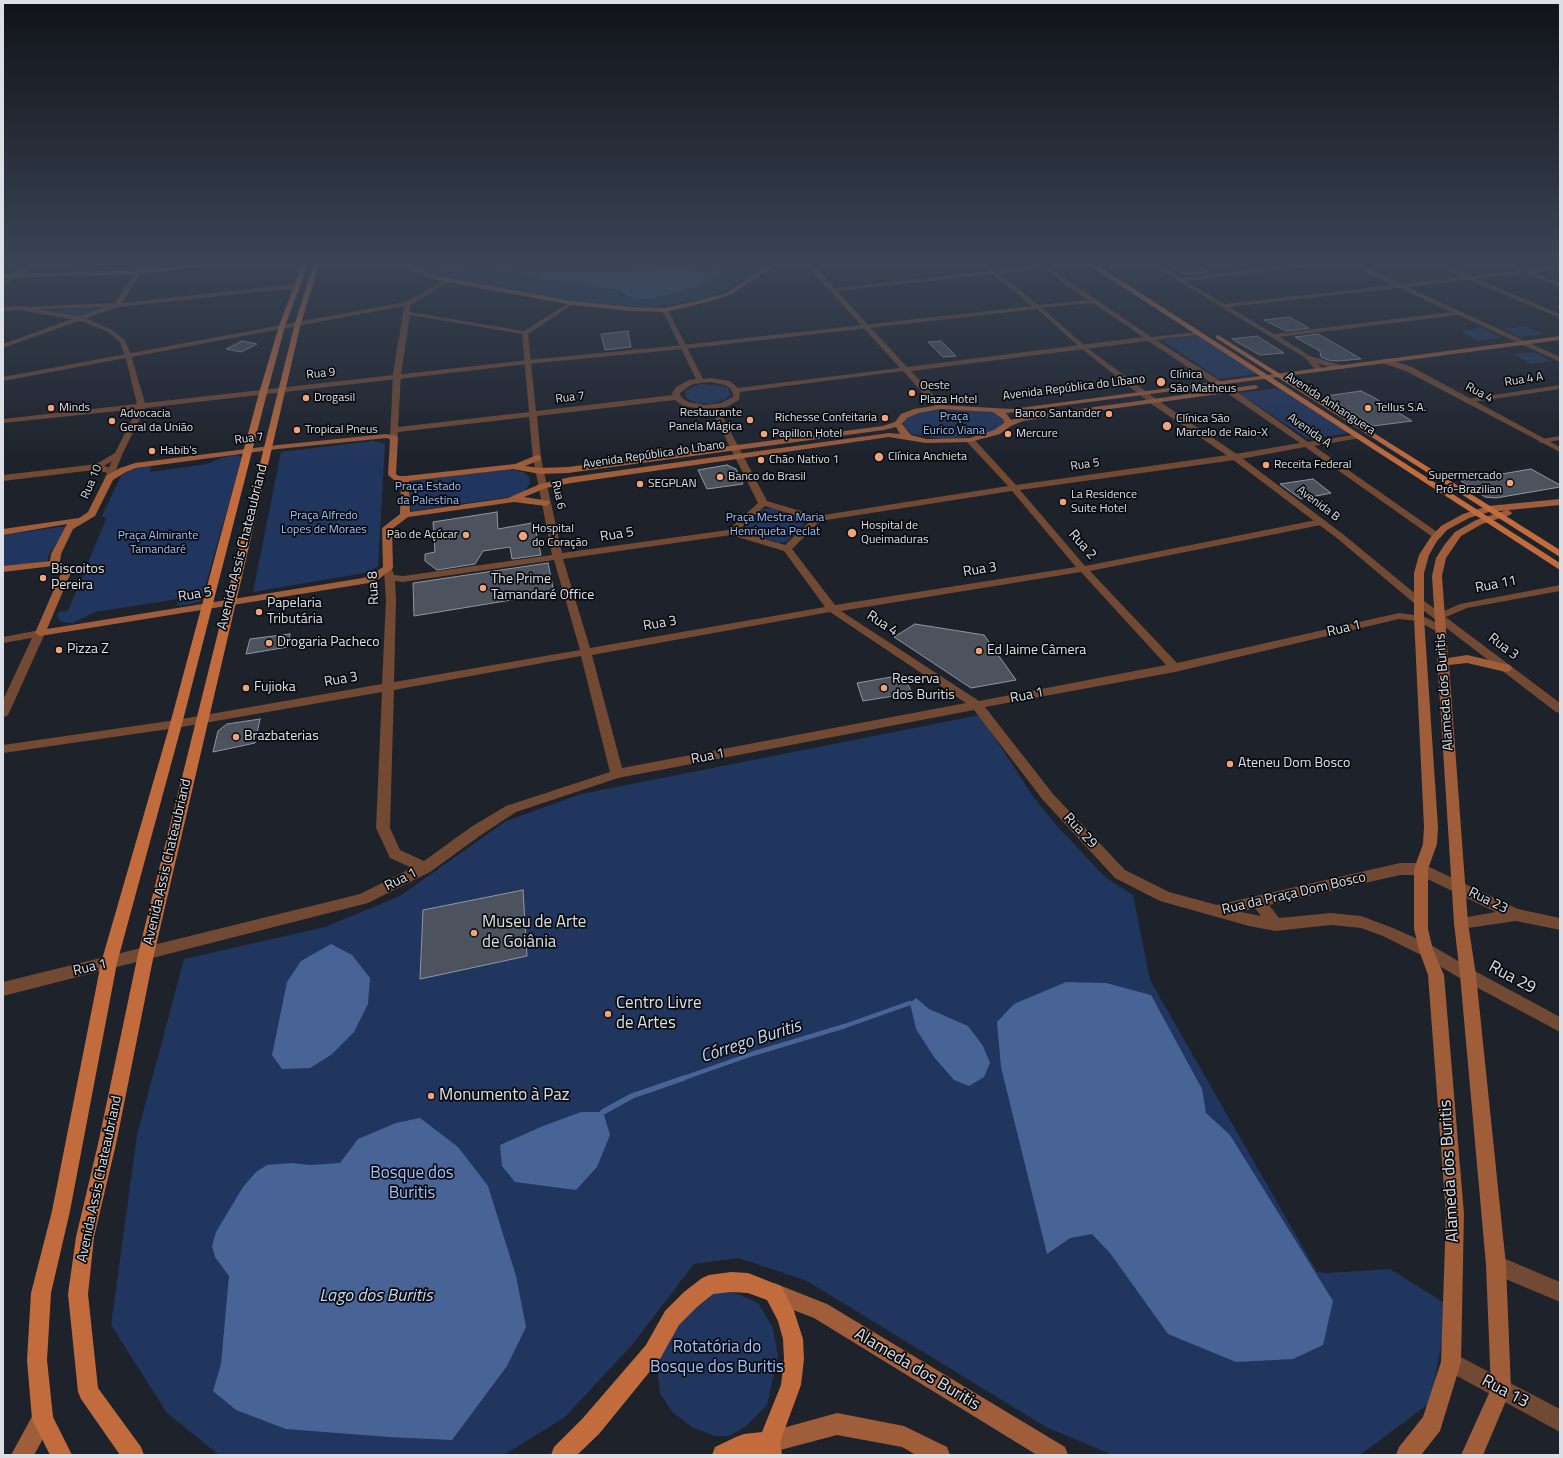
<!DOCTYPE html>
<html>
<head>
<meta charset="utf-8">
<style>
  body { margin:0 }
  #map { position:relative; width:1563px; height:1458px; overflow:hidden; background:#1d222b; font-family:"Titillium Web",sans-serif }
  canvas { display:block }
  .frame { position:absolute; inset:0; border:4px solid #dce0e6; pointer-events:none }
</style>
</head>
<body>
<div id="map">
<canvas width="1563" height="1458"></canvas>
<div class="frame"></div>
</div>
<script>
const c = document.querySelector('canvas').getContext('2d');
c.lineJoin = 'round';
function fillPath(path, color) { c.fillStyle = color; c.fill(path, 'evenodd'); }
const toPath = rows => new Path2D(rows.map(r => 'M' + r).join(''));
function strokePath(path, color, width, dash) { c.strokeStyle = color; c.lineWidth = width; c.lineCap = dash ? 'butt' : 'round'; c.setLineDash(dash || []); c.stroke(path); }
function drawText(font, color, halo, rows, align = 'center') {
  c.font = font + ' "Titillium Web",sans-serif'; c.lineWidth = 3.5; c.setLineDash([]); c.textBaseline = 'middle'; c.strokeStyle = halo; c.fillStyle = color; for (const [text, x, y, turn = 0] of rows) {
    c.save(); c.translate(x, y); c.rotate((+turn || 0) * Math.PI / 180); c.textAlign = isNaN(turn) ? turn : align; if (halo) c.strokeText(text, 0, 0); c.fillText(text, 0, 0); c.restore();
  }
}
fillPath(toPath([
  [407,262,772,262,734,286,702,299,664,306,645,308,580,302,441,276,427,273],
  [97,308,101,309,80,316,41,310],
  [1525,326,1544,334,1520,337,1503,329],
  [1482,328,1501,338,1478,340,1460,331],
  [1198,336,1257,374,1219,379,1162,340],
  [1534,352,1552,361,1531,364,1513,354],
  [700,384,723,386,728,388,731,395,724,400,710,404,696,403,686,398,685,392,688,389],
  [1278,388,1349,433,1308,439,1239,393],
  [954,409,993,412,1002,418,1004,424,998,429,977,436,944,439,912,434,903,426,905,419,917,414,936,410],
  [373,441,385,444,378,566,370,572,253,592,281,452],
  [237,455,242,457,201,601,191,604,177,606,178,599,95,612,73,623,62,622,57,618,58,612,68,611,106,519,102,516,121,476,128,471,140,468,151,466,150,472,207,464,224,457],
  [509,469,523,472,529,477,530,483,524,492,516,496,411,511,410,481],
  [772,508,805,518,806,522,787,542,780,543,745,532,744,528,763,509],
  [67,526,49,555,48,561,3,567,3,535],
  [980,715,1034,798,1058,827,1105,877,1133,895,1150,980,1317,1272,1327,1273,1390,1269,1448,1305,1431,1402,1360,1455,1112,1455,1046,1427,807,1281,739,1258,694,1264,632,1345,565,1417,504,1455,219,1455,167,1413,111,1325,137,1135,184,959,325,927,400,896,506,821,581,794],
  [704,1290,729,1290,758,1303,773,1328,778,1356,767,1405,745,1427,729,1436,715,1436,692,1427,672,1412,660,1393,658,1376,658,1346]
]), '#21365e');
fillPath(toPath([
  [435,262,710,262,723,270,717,276,699,285,669,295,636,300,626,295,620,290,594,287,576,282,544,281,519,272,484,265,452,270,438,268]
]), '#3e588a');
fillPath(toPath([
  [638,262,700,262,688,271,686,276,682,277,649,269,649,267,662,266,670,263,636,267,632,266],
  [331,944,352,955,370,978,368,1004,354,1032,331,1055,310,1068,282,1069,272,1055,287,982,301,961],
  [1066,982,1106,983,1151,995,1202,1089,1206,1113,1230,1135,1333,1301,1323,1345,1293,1359,1236,1362,1168,1334,1110,1253,1092,1234,1070,1238,1047,1254,1001,1067,997,1022,1014,1004],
  [916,998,929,1009,968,1026,983,1046,990,1063,984,1077,969,1086,954,1080,934,1057,916,1029,910,1003],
  [581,1112,603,1112,610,1135,597,1167,576,1190,515,1182,502,1166,500,1145,543,1126],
  [420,1118,458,1147,488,1186,516,1276,526,1327,507,1366,452,1440,389,1437,286,1429,236,1410,213,1391,221,1364,229,1276,215,1257,212,1246,216,1232,243,1187,256,1172,267,1165,292,1163,310,1165,340,1163,358,1139,396,1123]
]), '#486496');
strokePath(toPath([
  [681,1079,752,1054,845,1026,910,1003]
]), '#486496', 4.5);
strokePath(toPath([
  [603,1112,632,1096,684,1078]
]), '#486496', 5.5);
const building = toPath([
  [1164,262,1190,262,1208,272,1186,275,1164,262],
  [1289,317,1309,328,1286,331,1264,320,1289,317],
  [628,331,631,347,605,350,601,334,628,331],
  [1318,334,1341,347,1361,359,1337,361,1328,360,1321,357,1320,351,1295,337,1318,334],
  [1257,336,1284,353,1260,355,1232,339,1257,336],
  [242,341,257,344,241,352,226,349,242,341],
  [941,341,956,356,943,357,928,342,941,341],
  [1361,391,1373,397,1412,421,1373,426,1326,396,1361,391],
  [727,465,736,469,743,484,707,489,698,470,727,465],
  [1531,469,1560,485,1560,487,1496,498,1485,497,1461,481,1531,469],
  [1313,479,1331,493,1301,499,1280,484,1313,479],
  [497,512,498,529,532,523,534,531,536,532,541,555,512,559,510,547,483,551,475,564,437,570,425,561,425,554,435,552,433,522,497,512],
  [548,563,554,593,414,616,413,583,548,563],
  [915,624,984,635,1016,680,971,688,894,637,915,624],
  [290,634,288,647,246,654,250,639,290,634],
  [903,675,912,693,863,701,857,683,903,675],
  [260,719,255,743,213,752,218,731,227,724,260,719],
  [523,890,527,956,420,979,423,910,523,890]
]);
fillPath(building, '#4d535e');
strokePath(building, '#9096a2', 1);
fillPath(toPath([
  [31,262,38,262,3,286,3,281,31,262],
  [142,262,148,262,122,303,296,284,299,286,296,288,118,307,3,348,3,344,105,307,20,310,18,309,18,307,115,303,142,262],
  [804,262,811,262,834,288,1074,262,1097,262,1050,268,1151,337,1198,332,1199,333,1196,335,1156,340,1233,389,1308,442,1360,434,1360,438,1314,446,1440,534,1442,536,1440,538,1434,538,1305,447,1235,460,1020,490,1085,566,1321,519,1324,520,1326,522,1324,524,1321,525,1090,571,1177,663,1399,613,1423,616,1444,627,1445,629,1444,631,1436,631,1417,621,1399,619,1175,672,985,707,1053,794,1125,870,1169,892,1217,905,1400,863,1421,863,1518,909,1560,918,1560,930,1516,921,1461,929,1456,927,1454,923,1456,919,1496,912,1419,875,1400,875,1269,905,1279,918,1331,913,1361,916,1393,928,1431,945,1473,970,1560,1017,1560,1032,1463,980,1421,955,1383,936,1361,928,1331,925,1275,931,1249,926,1160,901,1115,878,1043,800,974,710,618,778,516,812,481,835,430,872,368,903,3,996,3,982,360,894,412,868,390,858,376,828,382,692,176,728,3,753,3,745,176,720,382,684,386,600,384,571,386,569,392,569,394,575,403,576,552,555,533,458,529,417,398,432,397,440,394,440,390,438,393,374,404,306,3,381,3,377,405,302,449,278,452,280,451,281,410,305,410,312,524,331,570,302,575,303,528,334,536,411,673,395,672,393,676,387,689,380,696,379,662,310,665,308,668,310,703,379,710,378,730,381,738,388,900,368,831,292,829,291,804,262],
  [1044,269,1088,300,1038,305,1036,306,1036,308,1093,303,1143,337,907,367,837,291,1044,269],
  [410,315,522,334,529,412,398,427,401,374,410,315],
  [1148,341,1227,393,1300,443,1235,454,1016,485,973,438,967,438,967,442,1008,486,817,516,767,501,718,408,726,407,739,400,740,392,903,371,937,409,943,409,943,405,911,371,1148,341],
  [710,382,725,385,730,388,733,394,733,397,721,403,704,405,688,402,681,397,680,393,688,387,693,384,710,382],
  [675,400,683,406,704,409,711,409,758,503,728,530,562,553,541,458,537,416,675,400],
  [1012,491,1076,567,835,605,792,549,820,521,1012,491],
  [765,506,811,520,785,545,738,531,765,506],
  [731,535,784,551,825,607,590,648,563,559,731,535],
  [554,560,580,650,394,682,396,600,395,581,403,582,554,560],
  [1081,572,1166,665,979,701,841,611,1081,572],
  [830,612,966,703,622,768,592,655,830,612],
  [581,656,610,772,506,806,471,827,424,861,400,850,390,828,394,690,581,656],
  [1255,908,1261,916,1241,912,1255,908],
  [1147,262,1155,262,1181,278,1324,262,1355,262,1401,284,1462,277,1429,262,1438,262,1470,276,1516,271,1498,262,1507,262,1521,269,1523,272,1520,274,1477,279,1560,314,1560,318,1469,280,1407,287,1560,357,1560,362,1458,315,1280,337,1310,356,1347,367,1343,369,1332,368,1317,363,1322,368,1316,372,1313,372,1312,370,1314,368,1304,357,1147,262],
  [1346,263,1393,285,1224,304,1186,281,1346,263],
  [1399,288,1451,312,1274,334,1229,307,1399,288],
  [1560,265,1560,269,1533,272,1560,283,1560,287,1526,273,1531,269,1560,265],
  [1560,385,1560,389,1467,403,1463,401,1467,399,1560,385],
  [1560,436,1560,440,1542,443,1538,441,1542,439,1560,436],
  [115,453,118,453,122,455,104,466,114,469,115,471,114,473,111,474,100,471,86,471,3,481,3,475,89,465,100,462,115,453],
  [1560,585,1560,591,1467,608,1439,620,1434,617,1435,615,1460,604,1560,585],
  [40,630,45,633,9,713,7,716,3,717,3,700,32,638,3,643,3,637,40,630],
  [1496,1255,1560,1282,1560,1302,1489,1272,1486,1265,1489,1258,1496,1255],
  [1451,1352,1560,1409,1560,1432,1444,1369,1441,1362,1444,1355,1451,1352]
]), '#724933');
fillPath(toPath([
  [977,262,984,262,1040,306,1086,347,1156,399,1238,455,1344,535,1423,600,1560,703,1560,713,1556,712,1415,604,1338,539,1232,459,1150,403,1082,349,1037,309,683,349,528,364,145,408,122,455,113,478,109,481,105,478,114,455,137,409,3,423,3,419,137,404,125,355,119,341,108,332,81,321,20,310,3,311,3,307,20,306,83,317,112,330,125,340,131,355,145,403,528,360,683,345,1032,306,977,262],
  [1382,359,1388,359,1412,367,1560,447,1560,452,1406,371,1382,363,1382,359]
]), '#724933');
fillPath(toPath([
  [220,262,246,262,139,274,3,278,3,274,139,270,220,262],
  [398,262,406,262,417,269,438,276,572,301,631,307,665,308,701,300,726,293,772,262,780,262,730,295,704,303,665,312,631,311,572,305,437,280,413,271,398,262],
  [1560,336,1560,340,1006,413,1011,420,1021,417,1255,385,1259,387,1255,389,1023,421,1011,426,1000,434,970,442,926,443,889,437,571,483,546,488,524,497,549,501,550,503,546,506,514,502,408,517,392,529,393,568,379,579,369,583,40,636,35,633,62,571,53,566,3,572,3,566,50,561,51,554,67,524,3,535,3,529,79,518,88,512,106,476,120,468,135,463,278,445,386,434,397,436,398,438,396,474,399,476,405,476,515,464,537,455,540,456,541,458,540,460,525,466,540,468,568,467,883,426,895,422,901,414,914,409,940,405,1012,409,1560,336],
  [940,409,993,412,1003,419,1004,423,994,430,970,438,926,439,911,435,902,424,907,418,919,413,940,409],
  [896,427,900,434,889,433,571,477,540,484,508,498,410,512,409,481,513,469,540,474,568,473,884,430,896,427],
  [386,438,390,439,388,475,394,480,401,481,400,514,382,528,383,567,371,575,363,578,47,629,72,570,60,562,61,554,73,529,95,516,113,480,126,472,136,468,278,449,386,438],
  [1560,499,1560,505,1489,512,1469,518,1447,530,1437,541,1429,555,1424,573,1424,618,1438,827,1437,844,1428,869,1428,929,1433,950,1444,975,1464,1214,1461,1362,1440,1431,1421,1455,1396,1455,1399,1447,1423,1417,1441,1362,1446,1214,1428,975,1419,950,1414,929,1414,869,1423,844,1424,827,1414,618,1414,573,1419,555,1430,538,1441,526,1463,514,1488,506,1560,499],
  [1507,510,1510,511,1512,513,1510,515,1482,524,1461,536,1446,558,1442,576,1448,658,1467,655,1510,665,1512,668,1510,671,1506,672,1467,663,1449,665,1468,923,1476,975,1506,1265,1511,1389,1483,1455,1461,1455,1491,1389,1486,1265,1460,975,1454,923,1432,576,1436,558,1445,544,1455,532,1476,520,1507,510],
  [774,1283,827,1304,1065,1447,1068,1455,1037,1455,814,1318,767,1300,764,1293,767,1286,774,1283],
  [43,1408,51,1411,54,1419,34,1455,11,1455,35,1411,43,1408],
  [837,1413,904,1426,947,1447,950,1455,916,1455,902,1447,837,1435,769,1453,761,1450,758,1442,761,1434,837,1413]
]), '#9f5d3a');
fillPath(toPath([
  [303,262,309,262,285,326,267,393,182,724,117,963,70,1211,51,1293,47,1360,53,1417,72,1455,50,1455,32,1419,27,1360,31,1293,52,1211,101,963,170,724,259,393,279,326,303,262],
  [314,262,320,262,301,323,154,954,116,1144,94,1237,88,1294,98,1388,141,1447,144,1455,120,1455,81,1399,78,1392,68,1294,76,1237,98,1144,138,954,295,323,314,262],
  [1084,262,1092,262,1560,563,1560,570,1084,262],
  [1218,335,1560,550,1560,557,1216,338,1216,336,1218,335],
  [731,1272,748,1273,781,1286,794,1311,803,1339,804,1359,801,1385,780,1442,782,1455,712,1455,715,1447,736,1437,744,1434,762,1432,781,1385,784,1359,783,1339,778,1321,767,1300,748,1293,731,1292,713,1294,698,1306,679,1325,660,1359,599,1434,577,1455,551,1455,554,1447,583,1418,646,1345,665,1311,684,1292,702,1278,709,1275,731,1272]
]), '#c26c3e');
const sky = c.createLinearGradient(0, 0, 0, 467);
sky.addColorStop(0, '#101318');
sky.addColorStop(0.56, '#3a4455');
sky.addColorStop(1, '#3a445500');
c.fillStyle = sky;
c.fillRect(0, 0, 1563, 467);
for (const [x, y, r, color] of [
  [1161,382,5,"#f0a27a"],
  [912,393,4,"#f0a27a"],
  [306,398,4,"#f0a27a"],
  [51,408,4,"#f0a27a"],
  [1368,408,4,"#f0a27a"],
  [1109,414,4,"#f0a27a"],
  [885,418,4,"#f0a27a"],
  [750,420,4,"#f0a27a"],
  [112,421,4,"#f0a27a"],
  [1167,426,5,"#f0a27a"],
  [297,430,4,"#f0a27a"],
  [764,434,4,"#f0a27a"],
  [1008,434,4,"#f0a27a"],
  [152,451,4,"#f0a27a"],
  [879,457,5,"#f0a27a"],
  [761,460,4,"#f0a27a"],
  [1266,465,4,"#f0a27a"],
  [720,477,4,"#f0a27a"],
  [1510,483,4,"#f0a27a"],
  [640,484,4,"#f0a27a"],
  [1063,502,4,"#f0a27a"],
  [852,533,5,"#f0a27a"],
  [466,535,4,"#f0a27a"],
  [523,536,5,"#f0a27a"],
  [43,578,4,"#f0a27a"],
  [483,588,4,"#f0a27a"],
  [259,612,4,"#f0a27a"],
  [269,643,4,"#f0a27a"],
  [59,650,4,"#f0a27a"],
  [979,651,4,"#f0a27a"],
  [246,688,4,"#f0a27a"],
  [884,688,4,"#f0a27a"],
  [236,737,4,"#f0a27a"],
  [1230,764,4,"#f0a27a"],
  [474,933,4,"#f0a27a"],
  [608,1014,4,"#f0a27a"],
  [431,1096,4,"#f0a27a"]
]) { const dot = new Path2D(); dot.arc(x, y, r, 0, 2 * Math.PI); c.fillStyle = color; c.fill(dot); strokePath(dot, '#090b0f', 1.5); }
drawText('12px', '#dce0e6', '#090b0f', [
  ["Rua 9",321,374,-6],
  ["Rua 4 A",1524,380,-9],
  ["Avenida República do Líbano",1074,388,-7],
  ["Rua 4",1479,393,28],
  ["Rua 7",570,398,-7],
  ["Avenida Anhanguera",1330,404,33],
  ["Avenida A",1309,431,35],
  ["Rua 7",249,439,-7],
  ["Avenida República do Líbano",654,455,-8],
  ["Rua 5",1085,465,-8],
  ["Rua 10",92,482,-67],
  ["Rua 6",558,495,78],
  ["Avenida B",1318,504,37]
]);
drawText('12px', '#dce0e6', '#090b0f', [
  ["Clínica",1170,375],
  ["São Matheus",1170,389],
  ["Oeste",920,386],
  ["Plaza Hotel",920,400],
  ["Drogasil",314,398],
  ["Minds",59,408],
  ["Tellus S.A.",1376,408],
  ["Restaurante",742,413,"right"],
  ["Panela Mágica",742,427,"right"],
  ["Advocacia",120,414],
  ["Geral da União",120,428],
  ["Banco Santander",1101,414,"right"],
  ["Richesse Confeitaria",877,418,"right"],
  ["Clínica São",1176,419],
  ["Marcelo de Raio-X",1176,433],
  ["Tropical Pneus",305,430],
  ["Papillon Hotel",772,434],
  ["Mercure",1016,434],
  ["Habib's",160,451],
  ["Clínica Anchieta",888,457],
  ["Chão Nativo 1",769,460],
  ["Receita Federal",1274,465],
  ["Supermercado",1502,476,"right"],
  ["Pró-Brazilian",1502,490,"right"],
  ["Banco do Brasil",728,477],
  ["SEGPLAN",648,484],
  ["La Residence",1071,495],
  ["Suite Hotel",1071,509],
  ["Hospital de",861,526],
  ["Queimaduras",861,540],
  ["Hospital",532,529],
  ["do Coração",532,543],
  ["Pão de Açúcar",458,535,"right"]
], 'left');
drawText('12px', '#9fc0fd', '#090b0f', [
  ["Praça",954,417],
  ["Eurico Viana",954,431],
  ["Praça Estado",428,487],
  ["da Palestina",428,501],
  ["Praça Alfredo",324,516],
  ["Lopes de Moraes",324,530],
  ["Praça Mestra Maria",775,518],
  ["Henriqueta Peclat",775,532],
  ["Praça Almirante",158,536],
  ["Tamandaré",158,550]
]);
drawText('14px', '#dce0e6', '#090b0f', [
  ["Rua 5",617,535,-9],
  ["Rua 2",1082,545,49],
  ["Avenida Assis Chateaubriand",243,547,-76],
  ["Rua 3",980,570,-9],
  ["Rua 11",1496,585,-11],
  ["Rua 8",374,588,-93],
  ["Rua 5",195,595,-9],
  ["Rua 3",660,624,-10],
  ["Rua 4",882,624,33],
  ["Rua 1",1344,629,-13],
  ["Rua 3",1503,647,37],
  ["Rua 3",341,680,-10],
  ["Alameda dos Buritis",1445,692,-94],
  ["Rua 1",1027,696,-11],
  ["Rua 1",708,757,-11],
  ["Rua 29",1080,831,47],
  ["Avenida Assis Chateaubriand",168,862,-77],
  ["Rua 1",401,880,-27],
  ["Rua da Praça Dom Bosco",1294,894,-13],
  ["Rua 23",1488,901,26],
  ["Rua 1",90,968,-13],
  ["Avenida Assis Chateaubriand",100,1179,-78]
]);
drawText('14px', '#dce0e6', '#090b0f', [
  ["Biscoitos",51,570],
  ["Pereira",51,586],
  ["The Prime",491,580],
  ["Tamandaré Office",491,596],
  ["Papelaria",267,604],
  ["Tributária",267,620],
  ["Drogaria Pacheco",277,643],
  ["Pizza Z",67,650],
  ["Ed Jaime Câmera",987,651],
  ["Reserva",892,680],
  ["dos Buritis",892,696],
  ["Fujioka",254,688],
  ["Brazbaterias",244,737],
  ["Ateneu Dom Bosco",1238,764]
], 'left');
drawText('17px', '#dce0e6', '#090b0f', [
  ["Museu de Arte",482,923],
  ["de Goiânia",482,943],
  ["Centro Livre",616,1004],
  ["de Artes",616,1024],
  ["Monumento à Paz",439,1096]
], 'left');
drawText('17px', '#dce0e6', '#090b0f', [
  ["Rua 29",1512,978,28],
  ["Alameda dos Buritis",1450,1171,-93],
  ["Alameda dos Buritis",917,1370,31],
  ["Rua 13",1505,1392,28]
]);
drawText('17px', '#9fc0fd', '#090b0f', [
  ["Bosque dos",412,1174],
  ["Buritis",412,1194],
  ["Rotatória do",717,1348],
  ["Bosque dos Buritis",717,1368]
]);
drawText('italic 18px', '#c4d5f4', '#090b0f', [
  ["Córrego Buritis",751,1042,-18],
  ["Lago dos Buritis",376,1297]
]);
</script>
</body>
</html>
